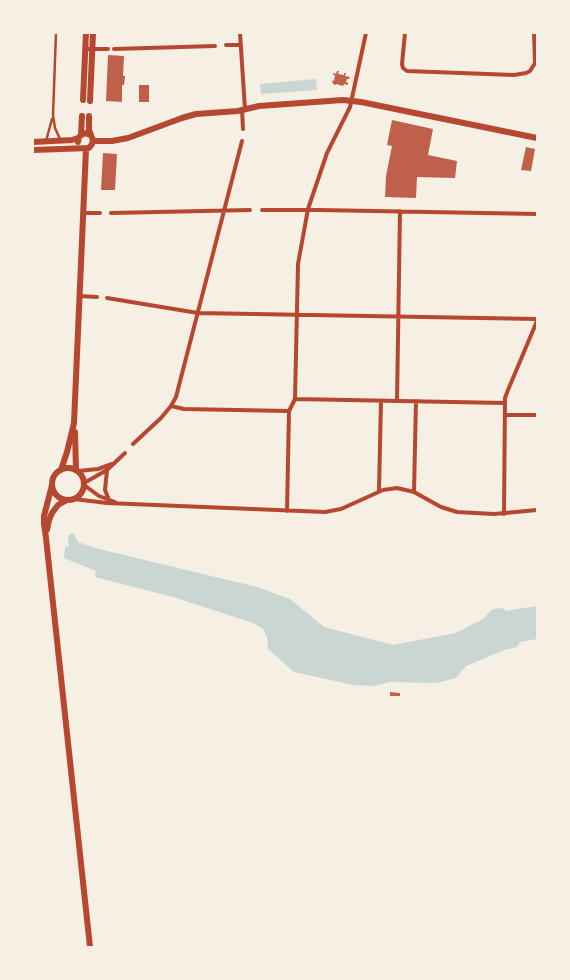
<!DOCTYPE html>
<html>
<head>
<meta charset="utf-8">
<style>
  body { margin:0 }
  #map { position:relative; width:570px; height:980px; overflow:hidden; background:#f6efe4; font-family:Jost,sans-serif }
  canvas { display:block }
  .frame { position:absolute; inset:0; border:34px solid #f6efe4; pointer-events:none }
</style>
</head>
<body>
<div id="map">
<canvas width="570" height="980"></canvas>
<div class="frame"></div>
</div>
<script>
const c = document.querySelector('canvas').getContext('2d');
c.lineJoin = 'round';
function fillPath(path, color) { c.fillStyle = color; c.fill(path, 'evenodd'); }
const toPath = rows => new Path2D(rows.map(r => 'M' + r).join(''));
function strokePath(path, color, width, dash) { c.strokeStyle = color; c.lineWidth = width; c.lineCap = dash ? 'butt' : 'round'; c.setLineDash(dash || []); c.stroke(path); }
fillPath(toPath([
  [316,79,317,90,261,94,260,84],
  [71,534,74,534,78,542,95,548,257,587,290,599,324,627,393,645,456,633,483,619,493,609,504,608,505,611,537,606,537,639,520,642,517,647,504,650,466,666,456,678,436,683,389,682,375,686,353,685,294,672,268,649,267,637,263,629,253,623,173,597,95,577,96,571,64,558,65,547,69,546,68,536]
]), '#c9d6d2');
fillPath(toPath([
  [108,55,124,56,123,76,125,76,124,85,122,85,122,102,106,101],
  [337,71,339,71,338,74,344,75,344,73,346,73,345,76,350,77,349,79,347,79,346,82,348,83,348,85,344,84,343,86,336,84,336,85,333,84,332,80,334,81,335,75,333,75,333,73,336,74],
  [139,85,149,85,149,102,139,102],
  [392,120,433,129,428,155,457,161,455,178,417,177,416,198,385,197,386,176,392,146,387,145],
  [526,147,535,149,531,171,521,170],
  [103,153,117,154,115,190,101,190],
  [390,692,400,693,400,696,390,696]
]), '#bf614a');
strokePath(toPath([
  [56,33,53,115,55,128,60,139],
  [46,141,52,119]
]), '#b5482f', 2.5);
strokePath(toPath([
  [240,33,245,109],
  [405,33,402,64,403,68,407,71,514,75,526,73,530,71,535,63,534,33],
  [226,45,241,45],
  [85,49,108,49],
  [114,49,215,46],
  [242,110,243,129],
  [262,210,319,210,537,214],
  [84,213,100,213],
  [111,213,250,210],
  [80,296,97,297],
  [107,298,198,313,537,319],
  [295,399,505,403],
  [397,401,400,211],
  [171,406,184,409,289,411],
  [505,415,537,415],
  [133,444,161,418,171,406,176,397,242,141],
  [107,470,105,490,109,500],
  [78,471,98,469,112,464],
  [84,483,107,470,125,453],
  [84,485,99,496,115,502],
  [379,491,381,401],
  [414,492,416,401],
  [74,499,107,503,325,512,341,509,383,490,397,488,414,492,441,507,457,512,494,514,537,510],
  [287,511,289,411,295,399,298,264,308,209,327,153,350,107,366,33],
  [504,514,505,398,508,390,537,321]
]), '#b5482f', 4);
strokePath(toPath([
  [83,100,86,33],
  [90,101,93,33],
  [81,135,82,116],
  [93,141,112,141,128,138,182,118,196,114,238,111,259,106,343,100,361,102,537,138],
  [33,142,72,140,78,138],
  [78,142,79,137,81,135,86,133,90,135],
  [33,150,89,148,92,144,93,140,89,130,89,116],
  [75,432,76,470],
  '52 484a16 16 0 1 1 32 0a16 16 0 1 1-32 0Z',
  [61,470,67,452,74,423,86,149],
  [52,485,44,516,44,524,46,538,90,947],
  [47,530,49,520,52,513,58,505,67,500]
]), '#b5482f', 6);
</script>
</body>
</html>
